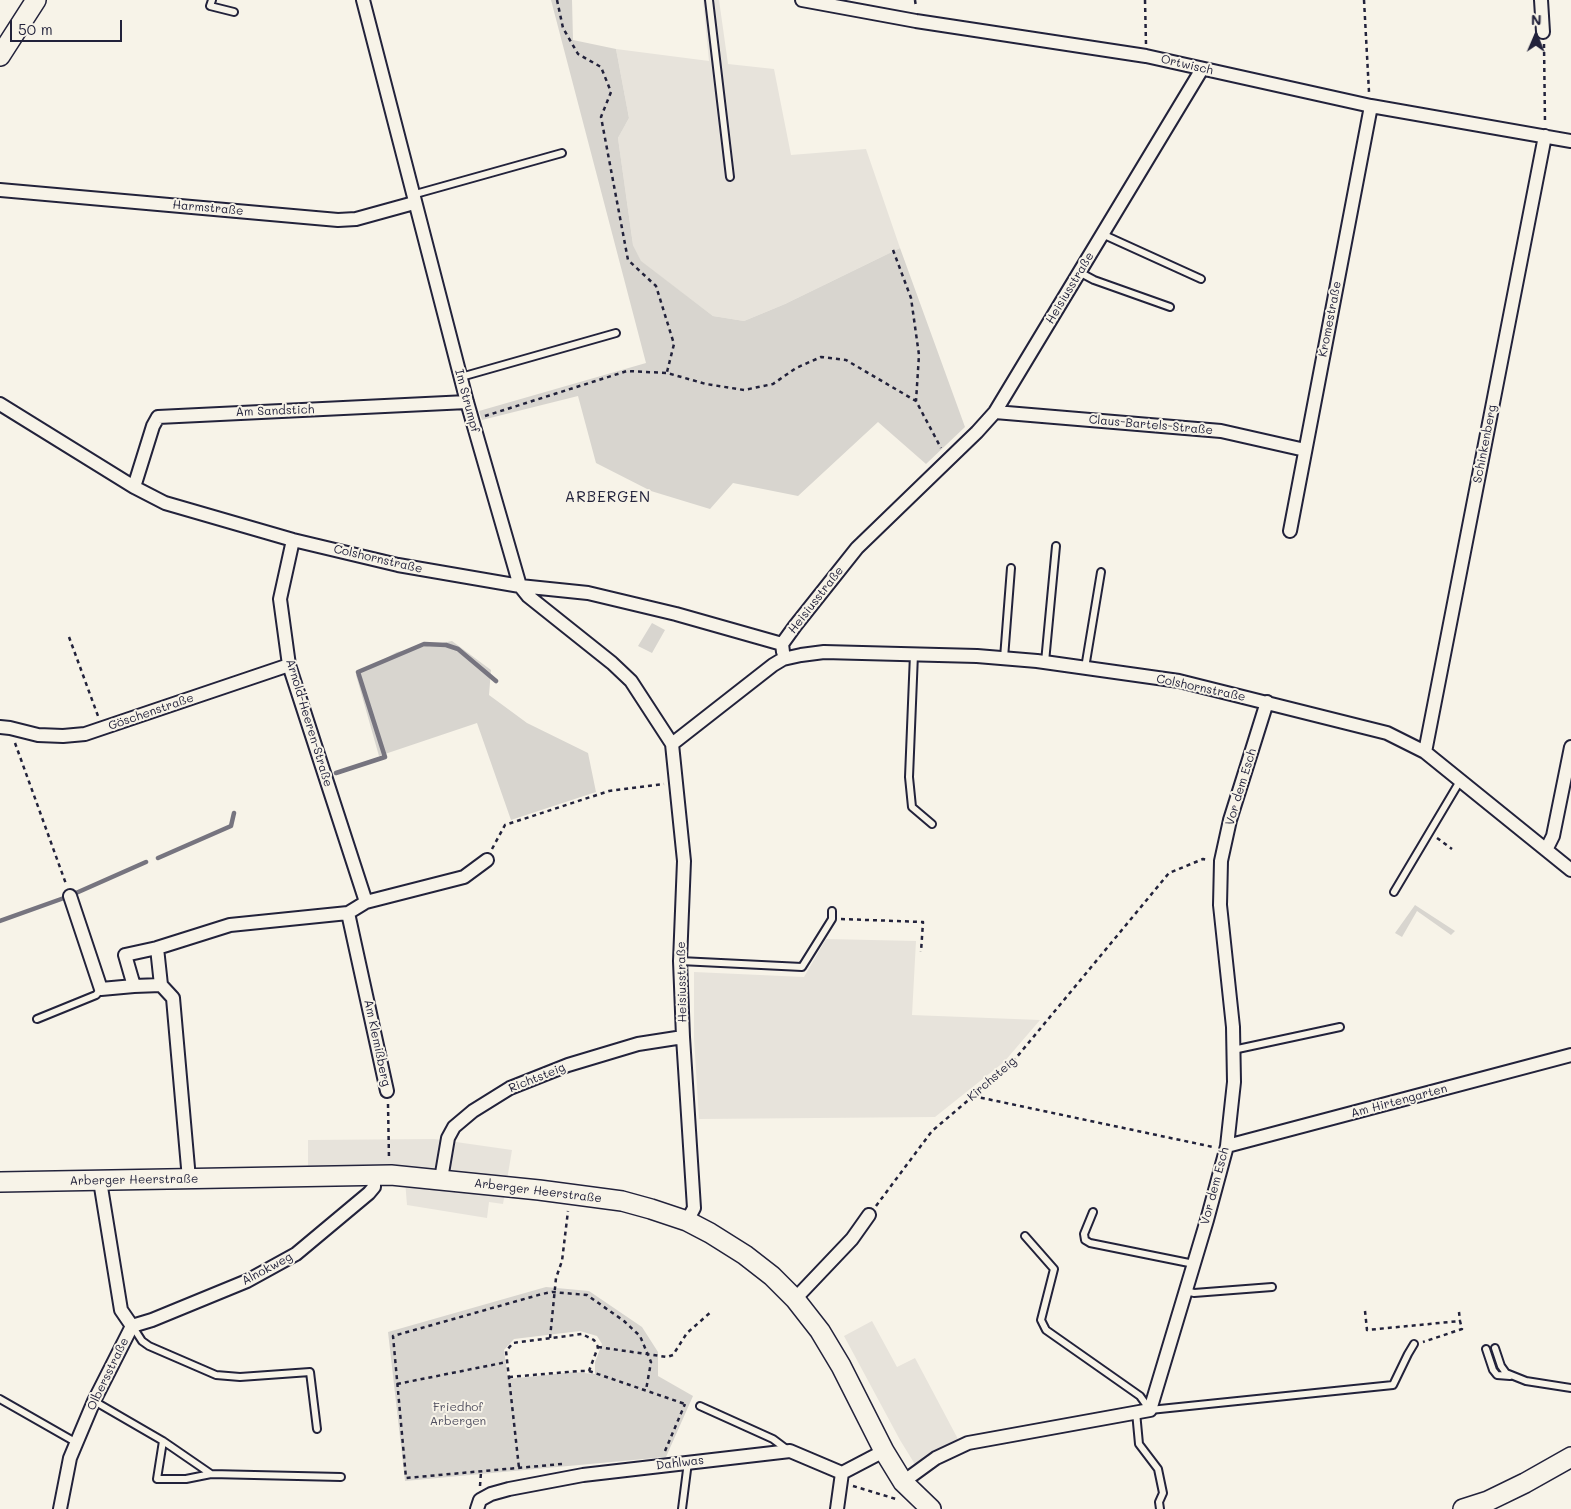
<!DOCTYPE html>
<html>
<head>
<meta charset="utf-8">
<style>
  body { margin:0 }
  #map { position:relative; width:1571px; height:1509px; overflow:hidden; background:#f7f3e8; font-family:Mali,sans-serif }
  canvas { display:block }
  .north { position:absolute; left:1511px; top:10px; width:50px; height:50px; -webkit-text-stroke:4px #f7f3e8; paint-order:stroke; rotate:1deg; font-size:14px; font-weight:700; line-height:20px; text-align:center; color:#22223b }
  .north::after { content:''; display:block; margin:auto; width:18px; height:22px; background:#22223b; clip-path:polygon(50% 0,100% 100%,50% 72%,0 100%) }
  .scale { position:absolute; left:10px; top:20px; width:112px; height:22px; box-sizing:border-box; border:2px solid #22223b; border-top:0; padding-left:6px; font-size:15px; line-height:18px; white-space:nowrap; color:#22223b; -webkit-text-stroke:4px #f7f3e8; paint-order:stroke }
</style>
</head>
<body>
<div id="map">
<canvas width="1571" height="1509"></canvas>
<div class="north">N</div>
<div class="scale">50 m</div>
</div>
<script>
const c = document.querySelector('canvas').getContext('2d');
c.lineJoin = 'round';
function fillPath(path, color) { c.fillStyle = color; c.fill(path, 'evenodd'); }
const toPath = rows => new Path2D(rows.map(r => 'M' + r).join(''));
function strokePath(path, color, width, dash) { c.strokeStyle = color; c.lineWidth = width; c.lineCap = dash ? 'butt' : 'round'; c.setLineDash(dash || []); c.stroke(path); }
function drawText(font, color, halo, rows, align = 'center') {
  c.font = font + ' Mali,sans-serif'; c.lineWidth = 4; c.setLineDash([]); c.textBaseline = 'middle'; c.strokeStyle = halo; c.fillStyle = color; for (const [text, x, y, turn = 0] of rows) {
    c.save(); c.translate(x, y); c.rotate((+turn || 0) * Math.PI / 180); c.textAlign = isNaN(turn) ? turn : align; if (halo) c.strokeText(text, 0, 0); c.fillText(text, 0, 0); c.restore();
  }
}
fillPath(toPath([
  [703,0,719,0,728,64,774,69,791,155,866,149,900,248,785,304,744,321,713,316,641,262,633,245,618,138,629,118,616,49,709,61],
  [826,939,916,941,912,1015,1040,1020,1004,1062,935,1117,699,1119,694,1039,694,972,804,977],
  [435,1139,512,1150,503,1204,489,1202,487,1218,407,1205,405,1180,308,1179,308,1140],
  [872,1321,897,1367,915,1358,959,1441,916,1466,900,1440,844,1336]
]), '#e7e3db');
fillPath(toPath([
  [551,0,572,0,573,40,616,49,629,118,618,138,633,245,641,261,713,316,744,321,785,304,900,248,965,427,926,464,878,422,798,496,733,483,710,509,651,491,596,463,578,396,482,420,479,411,646,363],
  [652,623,665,630,652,653,638,646],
  [452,641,491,670,489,695,527,723,588,753,596,792,511,820,477,723,379,756,356,675,397,652],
  [1415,905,1455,931,1451,935,1417,911,1402,937,1395,933],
  [546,1287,589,1291,642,1327,658,1352,658,1376,693,1396,666,1457,405,1481,388,1332],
  [580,1331,597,1336,602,1344,595,1362,595,1374,574,1372,508,1379,504,1350,514,1339]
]), '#d8d5cf');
strokePath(toPath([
  [336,773,385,757,358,672,424,644,446,645,458,649,496,681],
  [158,858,231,826,234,813],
  [76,893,146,862],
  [0,921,64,898]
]), '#76747f', 4.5);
const lane = toPath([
  [212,0,210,6,234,12],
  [709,0,730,177],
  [412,195,562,153],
  [1102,234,1201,279],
  [1079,272,1094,280,1170,307],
  [461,377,616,333],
  [914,654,909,777,912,807,932,824],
  [1004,658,1011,568],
  [1045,662,1056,546],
  [1085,668,1101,572],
  [1394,892,1460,781],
  [680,961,802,967,832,919,832,911],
  [37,1019,96,995,101,989],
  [1233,1050,1340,1027],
  [1093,1212,1084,1234,1085,1240,1090,1243,1194,1264],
  [1025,1236,1054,1269,1041,1320,1046,1330,1140,1396,1150,1410,1393,1385,1408,1354,1414,1344],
  [1186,1291,1194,1293,1272,1287],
  [133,1327,142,1341,149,1346,216,1375,240,1377,310,1372,317,1429],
  [1495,1348,1501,1366,1506,1373,1526,1381,1571,1388],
  [1486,1349,1493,1370,1497,1375,1510,1376],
  [0,1399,77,1443],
  [94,1401,163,1441,211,1474,341,1477],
  [700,1406,773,1439,789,1451],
  [1136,1412,1139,1444,1158,1469,1163,1493,1159,1502,1160,1509],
  [163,1441,157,1479,186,1479,211,1474],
  [682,1509,688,1462]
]);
const street = toPath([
  [363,0,467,402,520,586,528,596,612,663,631,681,672,744,684,861,680,961,683,1037,694,1208,687,1221],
  [802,0,916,21,1146,56,1371,106,1571,141],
  [1541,0,1543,32],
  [0,190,338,220,356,219,414,203],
  [0,404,134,487,165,503,293,540,398,565,520,586,588,593,676,614,782,644],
  [995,412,1221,431,1305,450],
  [134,487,153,426,158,417,467,402],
  [1290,531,1371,106],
  [293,540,280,599,289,665,366,902],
  [783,652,782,644,795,626,857,548,977,432,995,412,1202,69],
  [0,727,10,728,38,735,63,736,85,734,289,665],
  [672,744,773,665,783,659,801,655,824,652,977,656,1037,661,1179,681,1387,733,1425,752,1571,870],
  [1425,752,1545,136],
  [1546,850,1553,836,1571,747],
  [70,896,101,989,134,986],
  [348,913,387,1091],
  [157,948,230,925,348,913,366,902,464,877,487,860],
  [161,985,134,986,125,955,157,948,161,985,173,998,189,1179],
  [1227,1146,1571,1055],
  [441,1179,448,1138,454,1127,473,1111,510,1088,568,1065,638,1044,683,1037],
  [795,1299,852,1239,869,1215],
  [132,1326,152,1320,247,1281,296,1254,369,1193,374,1187,374,1175],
  [903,1482,936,1458,968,1443,1150,1410,1207,1220,1227,1146,1234,1082,1233,1027,1220,905,1221,861,1230,820,1267,702],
  [60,1509,70,1458,94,1401,132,1326,121,1310,100,1181],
  [477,1509,480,1500,491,1494,509,1489,583,1475,790,1451,842,1473,884,1451],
  [837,1509,842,1473]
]);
const secondary = toPath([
  [0,56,36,0],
  [0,1182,391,1175,539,1190,622,1201,651,1209,687,1221,710,1233,745,1255,772,1276,795,1299,820,1331,841,1366,884,1451,903,1482,931,1509],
  [1463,1509,1488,1501,1525,1483,1571,1457]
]);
strokePath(lane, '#22223b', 10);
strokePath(street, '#22223b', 16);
strokePath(secondary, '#22223b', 22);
strokePath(toPath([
  [557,0,563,28,578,54,601,67,611,92,601,117,628,260,656,286,674,344,667,372],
  [915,0,916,7],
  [1145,0,1146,44],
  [1364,0,1369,92],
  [1544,44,1545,123],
  [893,250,911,298,919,355,916,401],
  [485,416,627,371,667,373,706,384,744,390,773,384,796,368,821,357,846,360,916,401,941,448],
  [69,637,98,716],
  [15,743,66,884],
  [1437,838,1452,849],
  [492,849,505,825,609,791,664,784],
  [841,919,923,922,921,952],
  [973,1096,1213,1147],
  [388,1104,389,1159],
  [876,1206,932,1131,1011,1064,1169,873,1203,859,1208,860],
  [1365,1311,1367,1330,1460,1321,1462,1329,1423,1342],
  [1459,1312,1460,1321],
  [550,1338,556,1278,562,1261,568,1211],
  [598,1347,667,1357,673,1355,687,1333,712,1311],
  [589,1371,685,1404],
  [509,1377,579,1371,589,1371,598,1347,594,1340,582,1334,513,1343,506,1351,519,1468],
  [397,1384,507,1362],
  [665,1451,685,1404],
  [562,1464,406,1478,393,1336,542,1294,552,1292,587,1295,624,1321,640,1336,651,1362,646,1390],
  [480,1486,481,1472],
  [853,1486,896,1499]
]), '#22223b', 2.5, [4, 4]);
strokePath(lane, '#f7f3e8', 6);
strokePath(street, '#f7f3e8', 12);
strokePath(secondary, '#f7f3e8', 19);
drawText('12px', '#22223b', '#f7f3e8', [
  ["Ortwisch",1187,65,13],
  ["Harmstraße",208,208,5],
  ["Heisiusstraße",1070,288,-59],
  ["Kromestraße",1330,319,-79],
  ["Im Strumpf",467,401,75],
  ["Am Sandstich",275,411,-2],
  ["Claus-Bartels-Straße",1151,425,5],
  ["Schinkenberg",1485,444,-79],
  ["Colshornstraße",378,559,13],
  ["Heisiusstraße",816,600,-52],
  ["Colshornstraße",1201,688,12],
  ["Göschenstraße",151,712,-19],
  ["Arnold-Heeren-Straße",309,723,73],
  ["Vor dem Esch",1241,787,-73],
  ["Heisiusstraße",682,982,-91],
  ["Am Klemißberg",377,1043,78],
  ["Richtsteig",537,1078,-22],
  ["Kirchsteig",992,1079,-41],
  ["Am Hirtengarten",1399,1101,-15],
  ["Arberger Heerstraße",134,1180,-1],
  ["Vor dem Esch",1215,1186,-75],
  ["Arberger Heerstraße",538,1191,7],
  ["Alnokweg",267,1269,-28],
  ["Olbersstraße",108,1374,-64],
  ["Dahlwas",680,1463,-7]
]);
drawText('12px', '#504f60', '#f7f3e8', [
  ["Friedhof",458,1407],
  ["Arbergen",458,1421]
]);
c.letterSpacing = '1px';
drawText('15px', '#22223b', '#f7f3e8', [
  ["ARBERGEN",608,497]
]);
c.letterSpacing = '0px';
</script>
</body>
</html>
